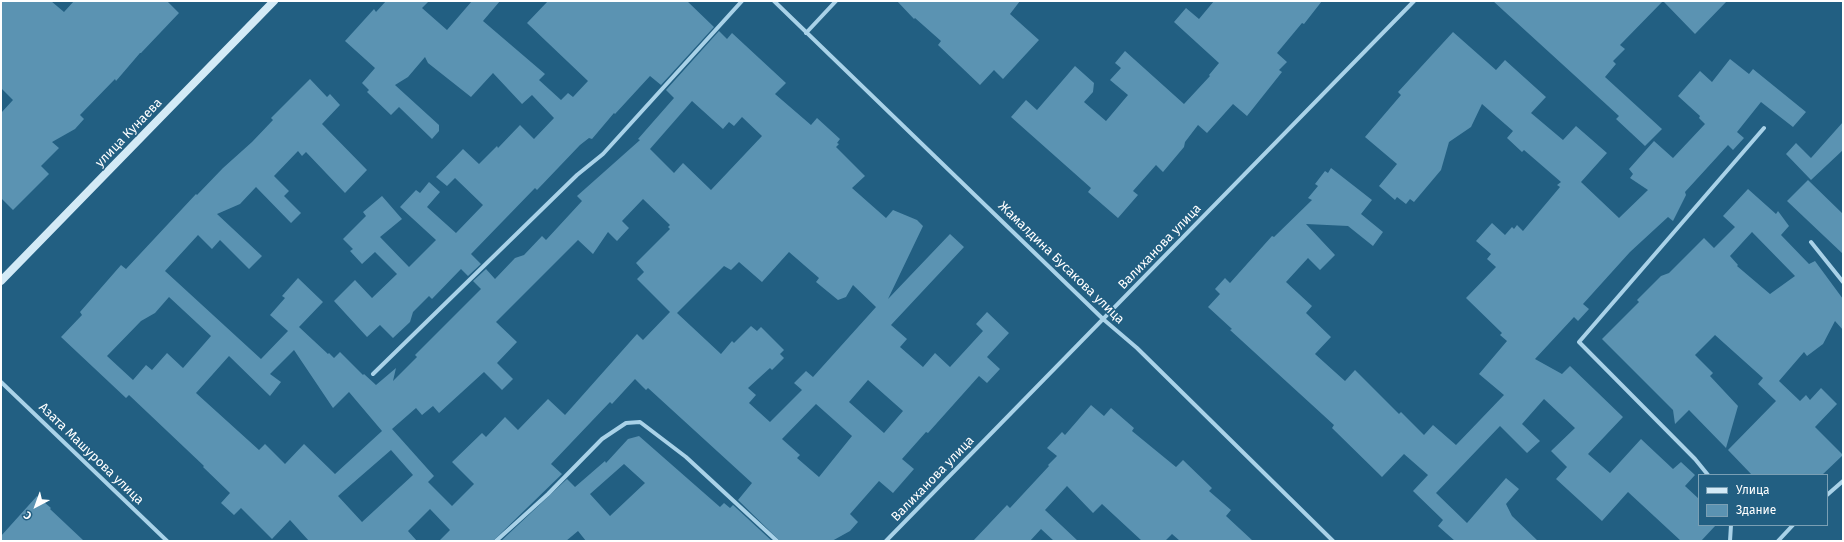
<!DOCTYPE html>
<html>
<head>
<meta charset="utf-8">
<style>
  body { margin:0 }
  #map { position:relative; width:1844px; height:542px; overflow:hidden; background:#225f82; font-family:"Fira Sans",sans-serif }
  canvas { display:block }
  .frame { position:absolute; inset:0; border:2px solid #fff; pointer-events:none }
  .legend { position:absolute; left:1698px; top:474px; width:130px; height:52px; box-sizing:border-box; background:#225f82; border:1px solid #7a9fb4; margin:0; padding:5px 7px; list-style:none; font-size:12px; color:#fff }
  .legend li { display:flex; align-items:center; gap:8px; height:20px }
  .legend b { width:20px; border:1px solid #7a9fb4 }
  .north { position:absolute; left:16px; top:486px; width:40px; height:40px; -webkit-text-stroke:3px #225f82; paint-order:stroke; rotate:221deg; font-size:11px; font-weight:700; line-height:16px; text-align:center; color:#fff }
  .north::after { content:''; display:block; margin:auto; width:14px; height:18px; background:#fff; clip-path:polygon(50% 0,100% 100%,50% 72%,0 100%) }
</style>
</head>
<body>
<div id="map">
<canvas width="1844" height="542"></canvas>
<div class="frame"></div>
<ul class="legend">
<li><b style="height:5px;background:#d3eaf6"></b>Улица</li>
<li><b style="height:11px;background:#5b93b2"></b>Здание</li>
</ul>
<div class="north">С</div>
</div>
<script>
const c = document.querySelector('canvas').getContext('2d');
c.lineJoin = 'round';
function fillPath(path, color) { c.fillStyle = color; c.fill(path, 'evenodd'); }
const toPath = rows => new Path2D(rows.map(r => 'M' + r).join(''));
function strokePath(path, color, width, dash) { c.strokeStyle = color; c.lineWidth = width; c.lineCap = dash ? 'butt' : 'round'; c.setLineDash(dash || []); c.stroke(path); }
function drawText(font, color, halo, rows, align = 'center') {
  c.font = font + ' "Fira Sans",sans-serif'; c.lineWidth = 3; c.setLineDash([]); c.textBaseline = 'middle'; c.strokeStyle = halo; c.fillStyle = color; for (const [text, x, y, turn = 0] of rows) {
    c.save(); c.translate(x, y); c.rotate((+turn || 0) * Math.PI / 180); c.textAlign = isNaN(turn) ? turn : align; if (halo) c.strokeText(text, 0, 0); c.fillText(text, 0, 0); c.restore();
  }
}
fillPath(toPath([
  [1,1,51,1,64,12,74,1,167,1,179,13,141,53,140,53,116,81,115,79,80,115,84,119,75,129,52,142,59,148,41,166,49,174,13,210,1,198,1,113,13,100,1,88],
  [386,1,429,1,422,8,447,30,472,1,500,1,483,21,545,74,539,80,561,100,568,93,573,97,588,81,527,23,548,1,687,1,714,27,661,85,650,76,615,114,614,113,592,139,589,138,580,145,537,190,535,188,471,254,481,264,468,276,461,269,432,299,429,296,413,312,410,322,393,338,380,325,367,337,334,301,355,280,372,298,397,274,375,252,362,264,350,251,353,249,343,239,366,216,363,212,382,196,402,219,380,237,409,267,436,240,400,207,416,190,420,193,429,182,440,192,427,207,456,233,483,205,455,178,447,186,436,177,463,149,479,164,497,146,498,148,520,125,534,139,554,118,532,95,522,104,493,73,471,97,428,63,425,57,408,77,395,85,439,125,439,131,432,139,399,107,391,115,367,92,369,90,362,83,375,68,345,41,374,9,376,12],
  [897,1,1020,1,1010,14,1039,40,1003,79,994,70,980,85,938,45,941,41,915,18,914,19],
  [1214,1,1322,1,1304,24,1302,23,1277,53,1287,62,1279,70,1282,72,1247,116,1233,104,1207,133,1198,125,1185,142,1184,147,1163,172,1156,165,1133,191,1138,195,1118,218,1088,192,1091,188,1011,117,1026,100,1037,110,1075,66,1094,83,1093,92,1084,102,1106,121,1128,95,1110,80,1121,68,1115,63,1125,51,1184,104,1210,76,1209,75,1219,63,1174,22,1186,8,1199,19],
  [1493,1,1727,1,1695,34,1663,1,1620,45,1625,49,1613,61,1616,64,1605,77,1662,129,1645,146,1616,119,1619,116],
  [719,31,727,39,732,33,786,83,775,94,811,125,817,118,840,139,837,143,839,144,836,147,865,176,852,188,886,218,893,210,917,220,923,226,888,299,950,234,964,247,891,325,907,339,900,347,923,367,935,353,950,367,983,331,976,324,987,312,1009,333,987,357,1000,369,987,383,979,376,928,433,926,432,902,459,914,469,893,493,879,481,850,514,858,522,850,531,832,541,780,541,738,500,752,483,648,388,646,390,635,379,612,404,610,402,551,464,562,474,493,541,439,541,450,530,430,509,408,531,417,541,309,541,290,520,272,539,241,508,234,515,221,503,230,493,203,467,204,466,129,395,126,398,61,337,82,315,80,312,121,265,126,269,196,194,197,195,223,168,252,142,273,120,271,118,310,79,327,97,330,94,340,105,322,124,367,170,345,193,306,152,302,156,298,151,274,176,289,191,284,196,301,213,291,223,256,187,240,204,217,214,262,256,249,269,220,240,212,249,198,235,165,271,261,359,288,331,270,315,285,298,282,296,298,278,323,302,299,327,328,354,329,353,334,358,340,352,363,375,364,374,376,385,396,368,393,381,417,357,415,355,481,289,473,281,486,269,495,279,515,258,524,255,542,236,546,240,582,201,577,196,640,140,638,139,674,98,666,90],
  [692,101,723,129,729,122,734,126,742,117,762,136,711,190,683,163,674,173,650,149],
  [643,199,670,225,668,227,670,229,636,263,644,272,637,279,670,312,643,340,637,334,565,415,548,399,518,430,505,417,486,437,482,433,452,462,474,484,452,506,428,482,434,476,392,429,416,408,422,415,433,406,439,413,484,372,502,390,513,379,497,363,517,342,496,322,578,240,593,254,608,232,617,241,629,228,622,221],
  [789,252,819,278,816,282,838,300,846,297,853,285,876,307,813,377,806,371,794,383,802,390,770,422,749,403,756,395,748,388,770,368,772,370,784,358,780,354,784,350,761,327,757,331,751,326,734,343,732,341,721,354,677,313,724,266,731,270,739,262,762,282],
  [169,297,211,336,183,368,167,353,152,370,146,365,133,380,107,356,141,321,155,313],
  [294,350,333,408,349,392,382,431,335,474,304,444,285,464,265,444,259,450,196,393,229,356,270,396,281,382,270,374],
  [868,380,903,411,884,433,849,402],
  [816,404,852,436,819,477,797,458,800,455,782,439],
  [391,450,413,475,362,522,338,496],
  [1453,32,1496,70,1505,60,1546,97,1531,113,1563,140,1576,126,1607,153,1581,182,1619,218,1648,190,1630,178,1633,174,1629,169,1654,141,1673,158,1705,124,1699,118,1700,116,1678,96,1700,71,1712,82,1730,59,1749,74,1753,69,1806,112,1793,127,1761,102,1737,132,1744,138,1733,150,1728,145,1685,192,1686,195,1673,221,1668,217,1630,252,1583,304,1589,309,1578,321,1574,317,1535,359,1562,374,1570,366,1623,417,1588,454,1610,473,1641,439,1673,469,1681,462,1695,475,1685,486,1699,499,1699,525,1716,525,1701,541,1681,541,1628,492,1602,521,1556,479,1567,467,1551,451,1575,428,1544,399,1522,424,1540,441,1527,453,1500,426,1436,493,1467,523,1506,478,1519,489,1506,504,1512,516,1538,541,1455,541,1438,526,1443,520,1413,491,1428,475,1404,454,1382,477,1332,428,1334,425,1230,330,1232,329,1208,307,1220,294,1215,289,1225,278,1230,283,1272,236,1274,237,1312,200,1308,198,1318,186,1315,184,1325,171,1328,173,1331,168,1372,200,1361,214,1383,232,1373,246,1348,226,1306,224,1335,255,1320,270,1308,258,1286,282,1312,306,1306,313,1331,337,1315,354,1345,381,1355,370,1399,414,1401,412,1424,435,1433,425,1456,445,1504,395,1479,374,1507,341,1500,335,1502,333,1466,298,1496,267,1487,259,1491,254,1476,241,1492,223,1505,235,1512,227,1514,229,1517,225,1523,231,1560,187,1557,185,1561,182,1524,150,1522,152,1507,138,1513,131,1482,104,1471,127,1449,142,1441,170,1414,202,1410,199,1406,204,1397,197,1395,200,1379,186,1397,164,1365,137,1401,95,1398,92],
  [1843,122,1843,150,1811,180,1786,154,1796,143,1811,158],
  [1808,180,1843,214,1843,254,1787,201],
  [1748,189,1776,214,1778,211,1789,226,1781,235,1809,264,1815,261,1843,299,1843,330,1835,321,1823,344,1807,356,1804,352,1779,381,1800,401,1806,395,1810,400,1821,388,1837,404,1815,427,1843,455,1822,475,1752,475,1728,450,1776,401,1758,384,1763,378,1715,335,1695,355,1713,373,1710,376,1738,406,1726,448,1689,410,1675,424,1673,410,1602,339,1639,302,1637,300,1661,276,1669,273,1704,238,1714,248,1735,227,1723,216],
  [1752,232,1795,276,1770,294,1737,266,1738,265,1730,256],
  [1091,405,1104,416,1111,408,1134,428,1132,431,1176,467,1183,460,1212,488,1209,491,1231,510,1226,516,1253,541,1180,541,1172,534,1165,541,1142,541,1102,504,1093,513,1067,486,1045,510,1078,541,1054,541,1041,529,1030,541,973,541,1007,505,1010,508,1049,466,1048,465,1057,456,1047,448,1062,432,1065,435],
  [639,436,720,507,724,503,730,508,733,505,772,541,586,541,578,531,566,541,501,541,567,479,575,487,605,461,606,463,628,439],
  [624,464,645,483,610,516,590,494],
  [37,496,51,508,50,509,84,541,1,541,1,536]
]), '#5b93b2');
strokePath(toPath([
  [774,1,1103,319,1137,348,1333,541],
  [806,33,836,1],
  [1811,242,1843,282],
  [373,374,577,175,603,154,742,1],
  [1,382,167,541],
  [1708,475,1695,459,1579,342,1764,128],
  [1827,495,1843,481],
  [496,541,548,494,602,439,626,423,640,422,686,457,777,541],
  [886,541,1414,1],
  [1730,541,1731,525],
  [1778,541,1793,525]
]), '#a9d2e8', 4);
strokePath(toPath([
  [1,281,274,1]
]), '#d3eaf6', 8);
drawText('13px', '#fff', '#225f82', [
  ["улица Кунаева",129,133,-46],
  ["Валиханова улица",1160,247,-46],
  ["Жамалдина Бусакова улица",1061,263,44],
  ["Азата Машурова улица",91,454,44],
  ["Валиханова улица",933,479,-46]
]);
</script>
</body>
</html>
